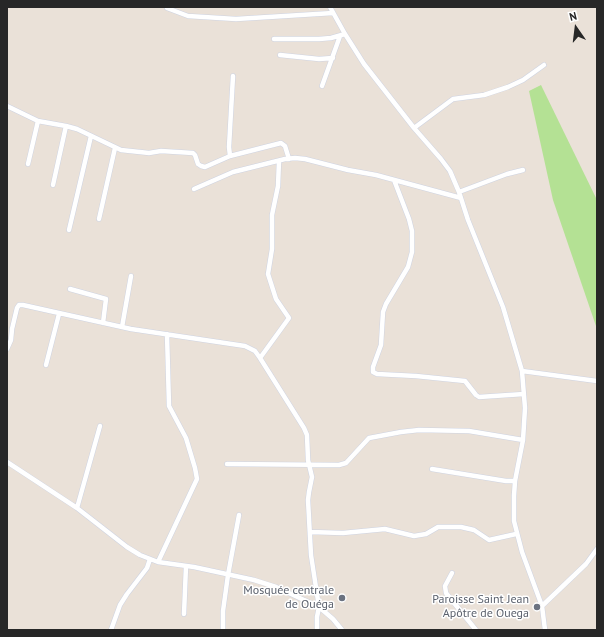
<!DOCTYPE html>
<html>
<head>
<meta charset="utf-8">
<style>
  body { margin:0 }
  #map { position:relative; width:604px; height:637px; overflow:hidden; background:#eae1d8; font-family:"PT Sans",sans-serif }
  canvas { display:block }
  .frame { position:absolute; inset:0; border:8px solid #272727; pointer-events:none }
  .north { position:absolute; left:556px; top:8px; width:40px; height:40px; -webkit-text-stroke:3px #fff; paint-order:stroke; rotate:346deg; font-size:11px; font-weight:700; line-height:16px; text-align:center; color:#272727 }
  .north::after { content:''; display:block; margin:auto; width:14px; height:18px; background:#272727; clip-path:polygon(50% 0,100% 100%,50% 72%,0 100%) }
</style>
</head>
<body>
<div id="map">
<canvas width="604" height="637"></canvas>
<div class="frame"></div>
<div class="north">N</div>
</div>
<script>
const c = document.querySelector('canvas').getContext('2d');
c.lineJoin = 'round';
function fillPath(path, color) { c.fillStyle = color; c.fill(path, 'evenodd'); }
const toPath = rows => new Path2D(rows.map(r => 'M' + r).join(''));
function strokePath(path, color, width, dash) { c.strokeStyle = color; c.lineWidth = width; c.lineCap = dash ? 'butt' : 'round'; c.setLineDash(dash || []); c.stroke(path); }
function drawText(font, color, halo, rows, align = 'center') {
  c.font = font + ' "PT Sans",sans-serif'; c.lineWidth = 3; c.setLineDash([]); c.textBaseline = 'middle'; c.strokeStyle = halo; c.fillStyle = color; for (const [text, x, y, turn = 0] of rows) {
    c.save(); c.translate(x, y); c.rotate((+turn || 0) * Math.PI / 180); c.textAlign = isNaN(turn) ? turn : align; if (halo) c.strokeText(text, 0, 0); c.fillText(text, 0, 0); c.restore();
  }
}
fillPath(toPath([
  [541,85,597,200,597,329,553,200,529,91]
]), '#b4e194');
const minor = toPath([
  [330,7,345,34,364,64,414,128,441,159,450,171,459,192,468,220,503,307,522,371,525,408,523,440,515,481,514,496,514,521,522,552,542,606,545,630],
  [167,8,188,16,236,19,333,13],
  [274,39,319,39,331,38,345,34],
  [280,55,319,59,333,58],
  [322,86,340,36],
  [7,106,38,121,66,126,77,129,121,150,149,153,161,151,193,153,195,155,198,164,201,166,205,167,230,156,281,143,285,146,289,159],
  [414,128,453,99,484,95,508,87,523,80,544,65],
  [230,156,229,147,233,76],
  [28,164,38,121],
  [394,180,409,219,412,231,412,252,408,267,386,304,383,312,381,345,373,367,373,372,377,374,416,376,465,381,476,395,479,397,524,394],
  [53,185,66,126],
  [194,189,233,172,285,159,295,158,305,159,348,170,376,175,461,198],
  [459,192,507,174,523,170],
  [99,219,115,148],
  [69,230,91,136],
  [70,289,106,299,103,323],
  [122,327,131,276],
  [7,349,11,340,12,329,17,308,19,305,23,305,131,329,245,346,255,351,260,358,304,428,307,435,308,460,312,477,309,492,308,500,311,555,319,607,317,617,317,630],
  [260,358,289,318,276,299,268,274,272,249,272,215,278,186,279,161],
  [46,365,59,314],
  [522,371,597,381],
  [7,462,77,508,127,547,140,555,158,562,194,567,254,580,276,587,319,607,333,619,342,630],
  [227,464,339,465,346,463,369,438,401,432,419,430,469,431,523,440],
  [432,469,506,481,515,481],
  [77,508,100,426],
  [310,532,343,533,385,529,414,536,426,534,438,527,461,527,474,530,489,540,516,534],
  [158,562,197,479,195,468,186,438,169,406,167,334],
  [452,573,445,586,446,593,476,630],
  [542,606,586,564,597,549],
  [184,614,186,566],
  [111,630,120,605,127,594,147,568,150,559],
  [223,630,223,611,228,575,239,515]
]);
strokePath(minor, '#ced3e1', 5.5);
strokePath(minor, '#fff', 4.5);
for (const [x, y, r, color] of [
  [342,598,4,"#6b7280"],
  [537,607,4,"#6b7280"]
]) { const dot = new Path2D(); dot.arc(x, y, r, 0, 2 * Math.PI); c.fillStyle = color; c.fill(dot); strokePath(dot, '#fff', 1.5); }
drawText('12px', '#5b616d', '#fff', [
  ["Mosquée centrale",334,591],
  ["de Ouéga",334,605],
  ["Paroisse Saint Jean",529,600],
  ["Apôtre de Ouega",529,614]
], 'right');
</script>
</body>
</html>
